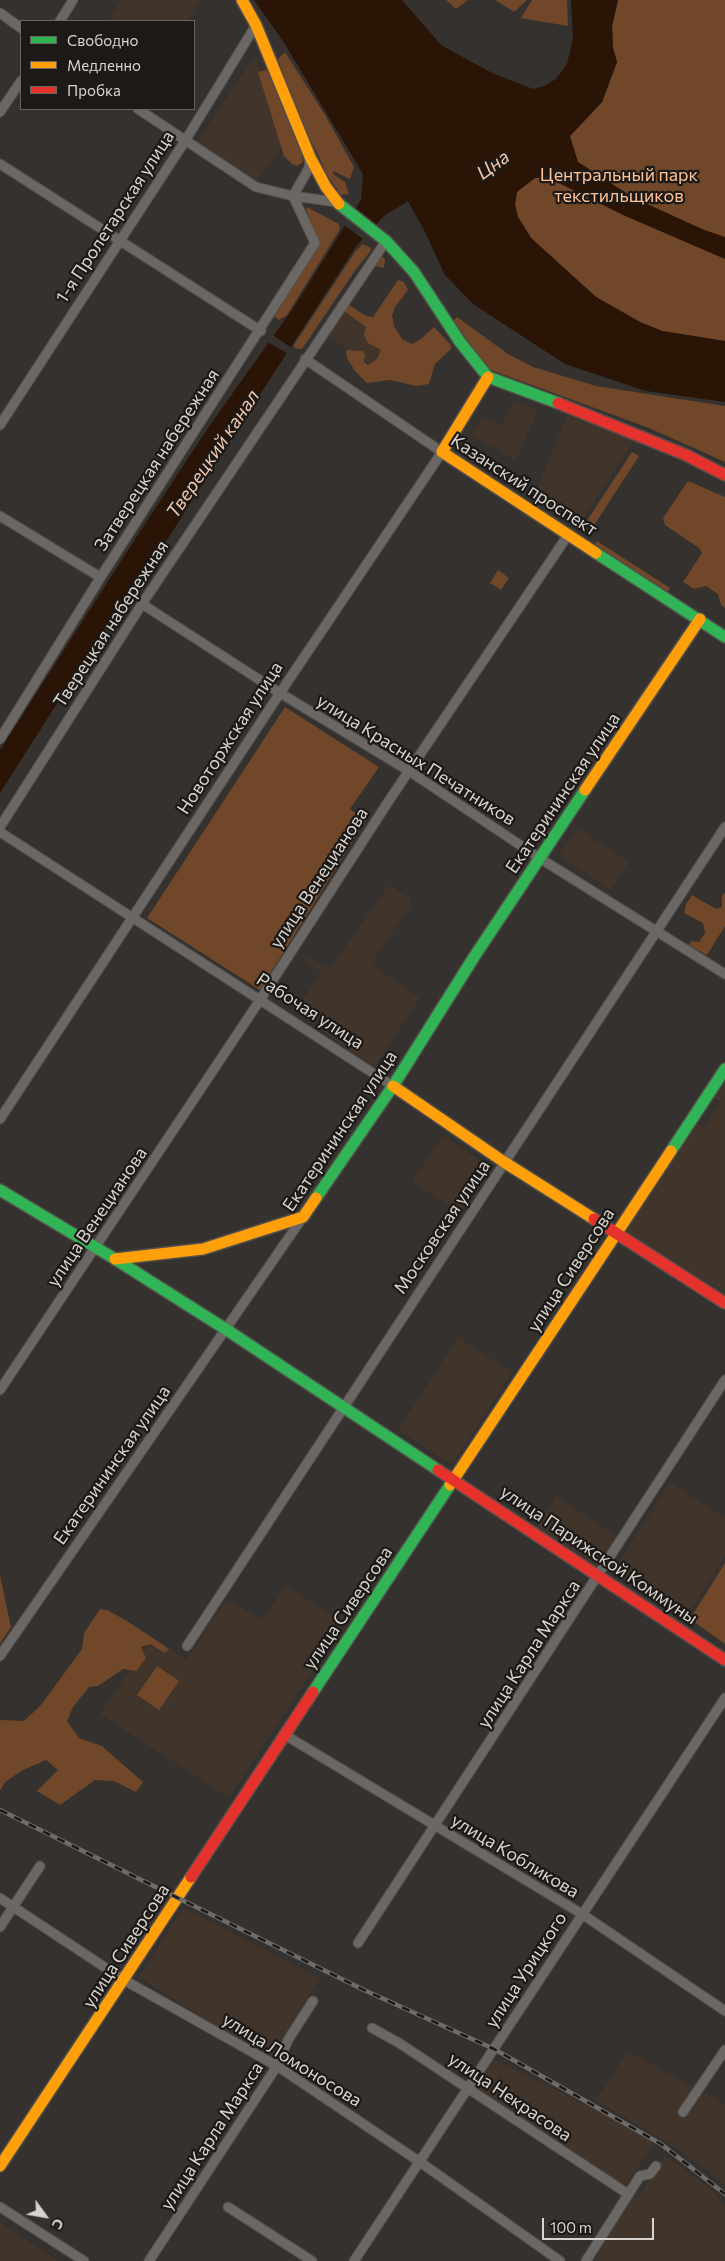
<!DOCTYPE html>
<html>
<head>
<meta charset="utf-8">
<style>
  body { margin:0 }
  #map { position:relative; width:725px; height:2261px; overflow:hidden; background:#34312e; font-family:Commissioner,sans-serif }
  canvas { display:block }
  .legend { position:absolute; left:20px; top:20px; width:175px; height:90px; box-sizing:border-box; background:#1c1916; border:1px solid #686460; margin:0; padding:6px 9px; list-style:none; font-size:15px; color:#d9d4d0 }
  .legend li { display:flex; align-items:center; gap:10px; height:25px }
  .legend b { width:25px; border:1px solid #686460 }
  .north { position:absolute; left:20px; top:2191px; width:50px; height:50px; -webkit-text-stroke:4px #1c1916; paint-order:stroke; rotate:122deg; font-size:14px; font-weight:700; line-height:20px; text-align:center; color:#d9d4d0 }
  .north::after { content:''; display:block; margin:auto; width:18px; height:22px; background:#d9d4d0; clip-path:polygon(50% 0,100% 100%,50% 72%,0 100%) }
  .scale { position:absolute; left:542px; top:2218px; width:112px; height:22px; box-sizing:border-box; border:2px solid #d9d4d0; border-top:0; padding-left:6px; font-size:15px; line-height:18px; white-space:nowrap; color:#d9d4d0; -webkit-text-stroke:4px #1c1916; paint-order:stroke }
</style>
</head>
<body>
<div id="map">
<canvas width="725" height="2261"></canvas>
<ul class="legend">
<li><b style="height:6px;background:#30b455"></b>Свободно</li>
<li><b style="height:6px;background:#ff9f0a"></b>Медленно</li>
<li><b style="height:6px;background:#e5322d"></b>Пробка</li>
</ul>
<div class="north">С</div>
<div class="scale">100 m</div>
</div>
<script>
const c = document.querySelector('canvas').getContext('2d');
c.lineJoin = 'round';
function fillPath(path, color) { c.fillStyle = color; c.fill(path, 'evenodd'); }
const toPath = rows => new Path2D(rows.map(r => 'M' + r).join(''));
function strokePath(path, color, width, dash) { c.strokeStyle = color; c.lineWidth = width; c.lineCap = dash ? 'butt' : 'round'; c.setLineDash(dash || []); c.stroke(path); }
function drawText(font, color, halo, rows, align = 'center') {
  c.font = font + ' Commissioner,sans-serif'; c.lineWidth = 4.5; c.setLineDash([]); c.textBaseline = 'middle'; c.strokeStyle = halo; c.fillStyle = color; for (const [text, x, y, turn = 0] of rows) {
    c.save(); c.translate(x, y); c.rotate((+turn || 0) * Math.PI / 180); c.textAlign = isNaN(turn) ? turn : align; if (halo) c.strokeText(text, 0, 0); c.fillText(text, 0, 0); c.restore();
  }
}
fillPath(toPath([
  [121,0,201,0,187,21,109,21],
  [254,57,292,132,255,184,196,143],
  [347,305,391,343,375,367,326,335],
  [514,400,538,410,516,461,471,435,482,417,501,425],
  [567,416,625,437,633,442,582,520,572,514,565,514,534,496],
  [577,828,629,862,611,890,559,855],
  [389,885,409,898,411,905,371,964,420,998,373,1069,322,1030,326,1023,300,1004,321,972,303,960,306,955,324,967,331,967],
  [725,1080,725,1302,710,1292,717,1282,713,1286,626,1232,697,1123,704,1128,719,1105,721,1102,714,1097],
  [442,1136,489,1166,459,1212,412,1182],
  [458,1337,512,1372,452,1465,398,1430],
  [670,1482,725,1518,725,1556,687,1616,615,1568],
  [556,1496,617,1536,597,1566,537,1527],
  [286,1585,344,1623,229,1798,100,1714,152,1637,187,1660,226,1599,263,1620],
  [183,1908,319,1978,273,2063,139,1977],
  [628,2051,725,2104,725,2186,704,2168,668,2143,596,2100],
  [492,2058,612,2118,654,2143,624,2188,472,2090],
  [665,2155,710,2188,725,2206,725,2261,594,2261,630,2199,639,2195],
  [0,2223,59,2261,0,2261]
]), '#40342b');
fillPath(toPath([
  [446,0,468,0,456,9],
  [495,0,527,0,514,12],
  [532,0,567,0,568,26,521,18],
  [618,0,725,0,725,341,662,331,640,322,596,297,531,238,518,217,515,205,516,192,544,171,570,136,602,102,617,62,613,48,612,26],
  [285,52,325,115,354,167,350,179,333,171,333,174,345,182,349,194,339,195,338,190,327,175,317,152,297,115,278,59],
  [266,70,273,73,298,139,303,162,297,166,292,164,284,156,258,72],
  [307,207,339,224,340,229,287,315,279,320,274,316,304,265,316,237,306,209],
  [363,244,371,248,370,252,356,269,302,349,294,348,294,345,355,252],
  [380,255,385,259,384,268,376,266,372,268,349,305,366,316,373,317,398,280,404,282,408,290,395,307,392,316,394,326,402,339,412,344,421,339,434,327,450,344,452,348,435,364,429,384,416,386,390,380,367,383,355,371,347,358,346,350,362,351,365,354,364,362,368,365,377,359,381,350,368,343,364,335,366,327,346,312,343,312,331,330,328,329],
  [457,317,508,354,533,367,596,386,725,406,725,462,649,428,491,370,464,338,453,321],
  [632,452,639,456,593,527,586,522],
  [688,481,725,497,725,608,721,605,718,594,706,586,694,589,683,582,702,553,699,548,665,525,663,518],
  [597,541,670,588,667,593,594,546],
  [498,570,509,578,501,590,490,583],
  [285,707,379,767,350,809,366,820,260,990,147,918],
  [725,893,725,926,707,955,688,945,692,941,699,942,705,933,703,923,684,913,686,904,692,895,716,909,722,907,722,895],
  [725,1563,725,1644,690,1619],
  [0,1575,11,1627,0,1644],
  [100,1609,107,1610,127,1621,169,1649,165,1653,150,1644,141,1647,146,1658,136,1671,123,1669,98,1686,89,1687,73,1707,67,1721,79,1738,102,1746,143,1782,136,1792,114,1781,95,1780,60,1805,37,1791,58,1770,46,1760,21,1771,5,1782,0,1791,0,1720,24,1721,41,1705,82,1649,84,1633],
  [157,1666,179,1681,159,1710,137,1695]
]), '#704728');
fillPath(toPath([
  [254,0,402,0,441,45,492,73,533,89,544,86,556,79,567,64,573,39,571,0,618,0,612,26,613,48,617,62,602,102,570,136,578,162,634,198,702,229,725,237,725,259,623,215,547,177,535,178,517,192,515,205,518,217,531,238,596,297,640,322,662,331,725,341,725,402,646,391,565,364,473,304,445,275,425,232,408,201,384,216,357,245,220,456,133,594,107,625,0,793,0,750,143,527,210,425,294,307,361,200,363,174,283,41]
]), '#291405');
fillPath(toPath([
  [351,211,373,230,364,240,343,224],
  [271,334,292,348,288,354,266,341]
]), '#34312e');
const street = toPath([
  [0,13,21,28],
  [60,21,73,0],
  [138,109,256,187,293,196,336,202],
  [0,112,21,81],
  [0,164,261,331],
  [0,425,185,141,256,25],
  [0,516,100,577],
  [142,604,280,693,409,771,541,859,725,974],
  [0,739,102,575,315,243,293,196,309,168,310,157],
  [0,827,142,604,386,241],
  [0,832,393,1086],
  [0,1119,280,693,442,452,305,359],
  [0,1390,260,1000,390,799,568,535],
  [187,1646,725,827],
  [0,1656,303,1217],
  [285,1735,582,1914,725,2011],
  [0,1898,124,1980,277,2066,420,2162,560,2261],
  [0,1927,40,1866],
  [358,1943,725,1380],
  [372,2028,399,2043,628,2194],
  [683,2112,725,2050],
  [0,2207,84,2261],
  [228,2207,312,2261],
  [149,2261,277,2066,288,2040,313,2001],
  [354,2261,725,1698],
  [586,2261,640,2176,650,2174,656,2166]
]);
const fast = toPath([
  [339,204,386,241,414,272,460,342,488,377,558,403],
  [596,553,725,637],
  [671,1151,725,1069],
  [0,1190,115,1259,227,1330,438,1470],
  [316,1198,393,1086,474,957,585,790],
  [313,1692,450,1485]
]);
const slow = toPath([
  [242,0,256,25,310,157,326,187,339,204],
  [488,377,442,452,596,553],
  [585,790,700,619],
  [393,1086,504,1162,594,1219],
  [115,1259,203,1249,303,1217,316,1198],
  [450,1485,671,1151],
  [0,2166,191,1877]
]);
const jam = toPath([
  [558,403,686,455,725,475],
  [594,1219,725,1303],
  [438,1470,725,1660],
  [191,1877,313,1692]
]);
strokePath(street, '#514e4b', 11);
strokePath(fast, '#514e4b', 14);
strokePath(slow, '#514e4b', 14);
strokePath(jam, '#514e4b', 14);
strokePath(street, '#6a6764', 9);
strokePath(fast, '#30b455', 11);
strokePath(slow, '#ff9f0a', 11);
strokePath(jam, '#e5322d', 11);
const rail = toPath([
  [0,1810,364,1990,494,2049,661,2144,725,2194]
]);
strokePath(rail, '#6e6c6a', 4.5);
strokePath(rail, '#1c1916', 2.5, [8]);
drawText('18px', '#ffc296', '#1c1916', [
  ["Центральный парк",619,175],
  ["текстильщиков",619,196]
]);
drawText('18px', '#d9d4d0', '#1c1916', [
  ["1-я Пролетарская улица",115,217,-57],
  ["Затверецкая набережная",157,460,-57],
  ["Казанский проспект",524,485,33],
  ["Тверецкая набережная",111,624,-57],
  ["Новоторжская улица",230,738,-57],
  ["улица Красных Печатников",416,760,32],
  ["Екатерининская улица",563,793,-56],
  ["улица Венецианова",319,878,-57],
  ["Рабочая улица",310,1011,33],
  ["Екатерининская улица",340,1131,-56],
  ["улица Венецианова",97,1217,-56],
  ["Московская улица",442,1227,-56],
  ["улица Сиверсова",571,1270,-57],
  ["Екатерининская улица",112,1465,-55],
  ["улица Парижской Коммуны",599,1555,34],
  ["улица Сиверсова",348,1608,-56],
  ["улица Карла Маркса",529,1654,-57],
  ["улица Кобликова",515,1856,31],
  ["улица Сиверсова",126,1946,-57],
  ["улица Урицкого",526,1970,-57],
  ["улица Ломоносова",292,2060,32],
  ["улица Некрасова",510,2097,34],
  ["улица Карла Маркса",212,2136,-57]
]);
drawText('italic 19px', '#f1c8ab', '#1c1916', [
  ["Цна",493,165,-36],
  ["Тверецкий канал",213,454,-56]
]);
</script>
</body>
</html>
